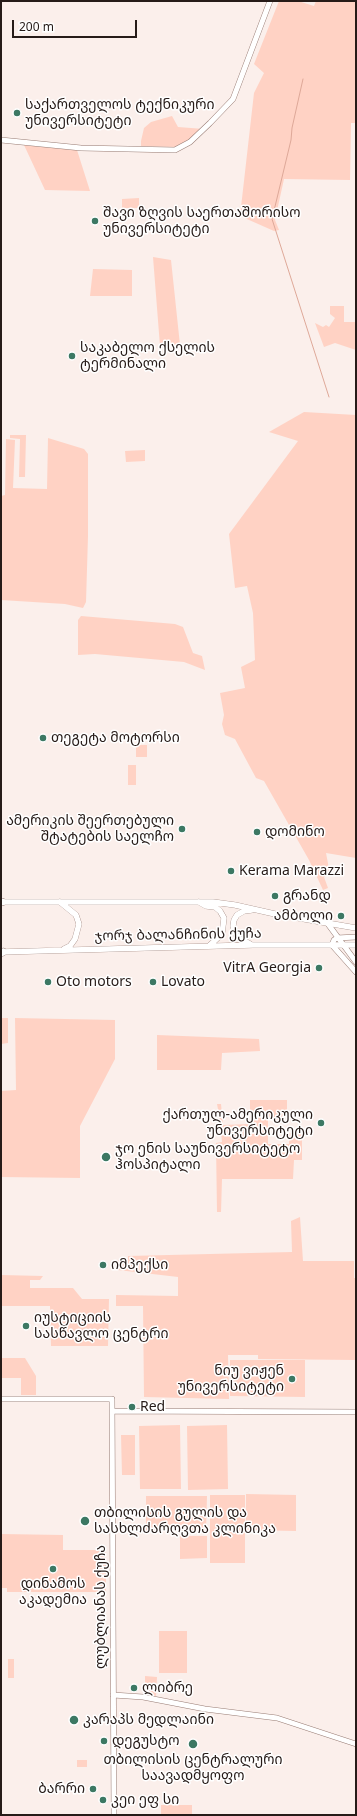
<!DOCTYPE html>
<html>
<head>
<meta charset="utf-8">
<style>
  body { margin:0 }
  #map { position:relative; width:357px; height:1816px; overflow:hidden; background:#fbefeb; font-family:"Noto Sans",sans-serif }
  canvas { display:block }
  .frame { position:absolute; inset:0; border:2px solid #261b18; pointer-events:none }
  .scale { position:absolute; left:12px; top:20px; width:125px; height:18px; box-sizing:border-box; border:2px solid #261b18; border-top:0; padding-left:5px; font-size:12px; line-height:14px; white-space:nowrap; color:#261b18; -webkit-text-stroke:3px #fff; paint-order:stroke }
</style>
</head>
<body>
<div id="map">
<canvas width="357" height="1816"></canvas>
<div class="frame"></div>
<div class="scale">200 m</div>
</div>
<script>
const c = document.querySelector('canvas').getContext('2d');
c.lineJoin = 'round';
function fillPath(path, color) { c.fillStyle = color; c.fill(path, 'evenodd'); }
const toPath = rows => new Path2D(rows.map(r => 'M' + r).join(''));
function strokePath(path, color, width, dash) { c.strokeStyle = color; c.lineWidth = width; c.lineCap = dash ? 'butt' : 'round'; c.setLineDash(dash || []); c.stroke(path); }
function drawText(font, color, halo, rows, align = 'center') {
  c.font = font + ' "Noto Sans","Noto Sans Georgian",sans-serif'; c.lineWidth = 3; c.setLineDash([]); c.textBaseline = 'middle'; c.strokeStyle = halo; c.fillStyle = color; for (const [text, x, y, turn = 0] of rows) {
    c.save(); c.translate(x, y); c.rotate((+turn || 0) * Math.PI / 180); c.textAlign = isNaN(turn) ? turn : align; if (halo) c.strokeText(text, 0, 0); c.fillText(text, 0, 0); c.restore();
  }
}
fillPath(toPath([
  [279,1,298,1,314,6,316,1,356,1,356,123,351,123,350,180,284,179,275,220,279,230,274,231,240,216,254,93,264,73,254,64],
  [172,116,178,127,204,129,187,143,176,147,141,146,141,141,144,128,151,122],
  [24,145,77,150,90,191,45,190],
  [139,198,139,208,122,208,122,199],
  [153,257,171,260,180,345,160,346],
  [93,269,132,270,132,296,90,296],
  [330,306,344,306,344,322,356,322,356,350,335,343,324,347,315,323,323,327,326,325,329,327,335,318,330,314],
  [304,412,356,415,356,858,326,853,330,874,324,877,328,888,323,890,309,860,264,781,256,778,235,739,225,735,222,724,224,715,220,693,245,688,241,667,255,660,253,613,247,586,235,588,229,534,298,441,269,432],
  [10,435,26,435,25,477,19,477,20,439,10,438],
  [48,438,84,449,88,454,88,536,86,602,83,608,65,604,1,600,1,496,5,495,6,439,15,440,13,488,47,489],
  [145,450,145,461,126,462,125,451],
  [81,616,175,624,183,627,193,653,202,656,205,670,184,662,95,654,78,655,78,620],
  [136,745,147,745,147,757,136,757],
  [128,765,136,765,136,785,128,785],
  [1,1018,8,1018,8,1043,1,1044],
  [15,1018,115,1020,115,1059,80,1126,80,1178,1,1177,1,1091,16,1090],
  [157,1035,259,1039,260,1051,222,1053,221,1070,157,1070],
  [250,1100,287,1100,287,1112,279,1120,268,1120,268,1144,289,1144,289,1133,302,1133,302,1160,294,1160,293,1179,222,1179,221,1212,217,1212,216,1143,222,1142,220,1120,217,1104,221,1104,223,1125,250,1124],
  [300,1217,303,1261,354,1261,354,1278,356,1278,356,1360,258,1359,258,1355,228,1355,229,1399,144,1397,143,1306,116,1306,116,1295,178,1296,178,1277,118,1270,117,1260,128,1261,128,1256,292,1252,291,1221],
  [1,1275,43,1276,40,1280,30,1280,30,1288,73,1288,82,1299,109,1299,108,1346,51,1346,50,1306,1,1306],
  [1,1358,25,1358,36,1376,36,1395,21,1395,21,1378,1,1378],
  [230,1360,305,1360,305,1397,230,1396],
  [180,1425,181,1489,140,1489,139,1426],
  [227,1425,228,1489,188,1490,187,1426],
  [121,1435,135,1435,135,1475,122,1475],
  [246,1494,296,1495,296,1531,246,1530],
  [210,1495,245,1495,245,1563,210,1563],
  [146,1496,207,1496,206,1532,146,1532],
  [1,1534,63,1535,63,1550,106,1550,106,1592,7,1592,7,1588,1,1588],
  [180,1536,207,1536,207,1558,180,1559],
  [159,1631,187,1631,187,1673,159,1673],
  [8,1659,14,1659,14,1678,8,1678],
  [145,1676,157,1677,156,1696,148,1695,145,1690],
  [77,1760,87,1760,87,1767,77,1767],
  [161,1805,192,1805,192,1815,161,1815]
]), '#ffd2c4');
strokePath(toPath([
  [303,79,292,128,291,140,272,219,329,397]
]), '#dea898', 1);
const secondary = toPath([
  [1,140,81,148,175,150,190,142,210,123,233,99,270,1],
  [328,924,356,962],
  [356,937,337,938,334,940,332,945,356,972],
  [1,1399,112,1399,114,1815],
  [112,1411,356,1412],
  [113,1695,143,1697,205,1709,277,1718,356,1744]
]);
const primary = toPath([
  [1,902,213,902,235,905,275,914,356,928],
  [60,902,76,915,79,924,75,939,70,946,64,949],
  [199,902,206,906,215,907,220,911,224,918,222,934,209,946],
  [250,944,237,937,233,926,234,920,237,915,244,911,252,910],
  [1,952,253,945,356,945]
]);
const highway = toPath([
  [1,902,2,902],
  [1,953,3,952]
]);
strokePath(secondary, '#987c74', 6);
strokePath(primary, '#987c74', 6);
strokePath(highway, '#987c74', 8);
strokePath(secondary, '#fff', 5);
strokePath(primary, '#fff', 5.5);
strokePath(highway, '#fff', 7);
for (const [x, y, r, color] of [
  [17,113,4,"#3c7863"],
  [95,221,4,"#3c7863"],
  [72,356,4,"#3c7863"],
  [43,738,4,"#3c7863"],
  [182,829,4,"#3c7863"],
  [257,832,4,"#3c7863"],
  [231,871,4,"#3c7863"],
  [275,896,4,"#3c7863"],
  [341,916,4,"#3c7863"],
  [319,968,4,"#3c7863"],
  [48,982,4,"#3c7863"],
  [153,982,4,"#3c7863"],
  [321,1123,4,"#3c7863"],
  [106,1157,5,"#3c7863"],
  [103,1265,4,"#3c7863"],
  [26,1326,4,"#3c7863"],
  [292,1379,4,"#3c7863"],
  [132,1407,4,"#3c7863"],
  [85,1521,5,"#3c7863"],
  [53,1569,4,"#3c7863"],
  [134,1688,4,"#3c7863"],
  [74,1720,5,"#3c7863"],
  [104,1741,4,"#3c7863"],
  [193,1744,5,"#3c7863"],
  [93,1789,4,"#3c7863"],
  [103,1800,4,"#3c7863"]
]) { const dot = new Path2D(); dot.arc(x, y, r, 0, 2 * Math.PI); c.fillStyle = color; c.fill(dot); strokePath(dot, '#fff', 1.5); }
drawText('14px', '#261b18', '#fff', [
  ["საქართველოს ტექნიკური",25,105],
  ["უნივერსიტეტი",25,121],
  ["შავი ზღვის საერთაშორისო",103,213],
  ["უნივერსიტეტი",103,229],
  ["საკაბელო ქსელის",80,348],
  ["ტერმინალი",80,364],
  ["თეგეტა მოტორსი",51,738],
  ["ამერიკის შეერთებული",174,821,"right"],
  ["შტატების საელჩო",174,837,"right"],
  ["დომინო",265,832],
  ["Kerama Marazzi",239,871],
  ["გრანდ",283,896],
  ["ამბოლი",333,916,"right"],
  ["VitrA Georgia",311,968,"right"],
  ["Oto motors",56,982],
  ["Lovato",161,982],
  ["ქართულ-ამერიკული",313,1115,"right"],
  ["უნივერსიტეტი",313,1131,"right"],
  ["ჯო ენის საუნივერსიტეტო",115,1149],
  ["ჰოსპიტალი",115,1165],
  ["იმპექსი",111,1265],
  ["იუსტიციის",34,1318],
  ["სასწავლო ცენტრი",34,1334],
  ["ნიუ ვიჟენ",284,1371,"right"],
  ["უნივერსიტეტი",284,1387,"right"],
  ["Red",140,1407],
  ["თბილისის გულის და",94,1513],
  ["სასხლძარღვთა კლინიკა",94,1529],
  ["დინამოს",53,1584,"center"],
  ["აკადემია",53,1600,"center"],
  ["ლიბრე",142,1688],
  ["კარაპს მედლაინი",83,1720],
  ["დეგუსტო",112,1741],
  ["თბილისის ცენტრალური",193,1760,"center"],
  ["საავადმყოფო",193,1776,"center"],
  ["ბარრი",85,1789,"right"],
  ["კეი ეფ სი",111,1800]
], 'left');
drawText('14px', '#261b18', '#fff', [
  ["ჯორჯ ბალანჩინის ქუჩა",178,935,-1],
  ["ლუბლიანას ქუჩა",101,1607,-90]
]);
</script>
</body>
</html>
